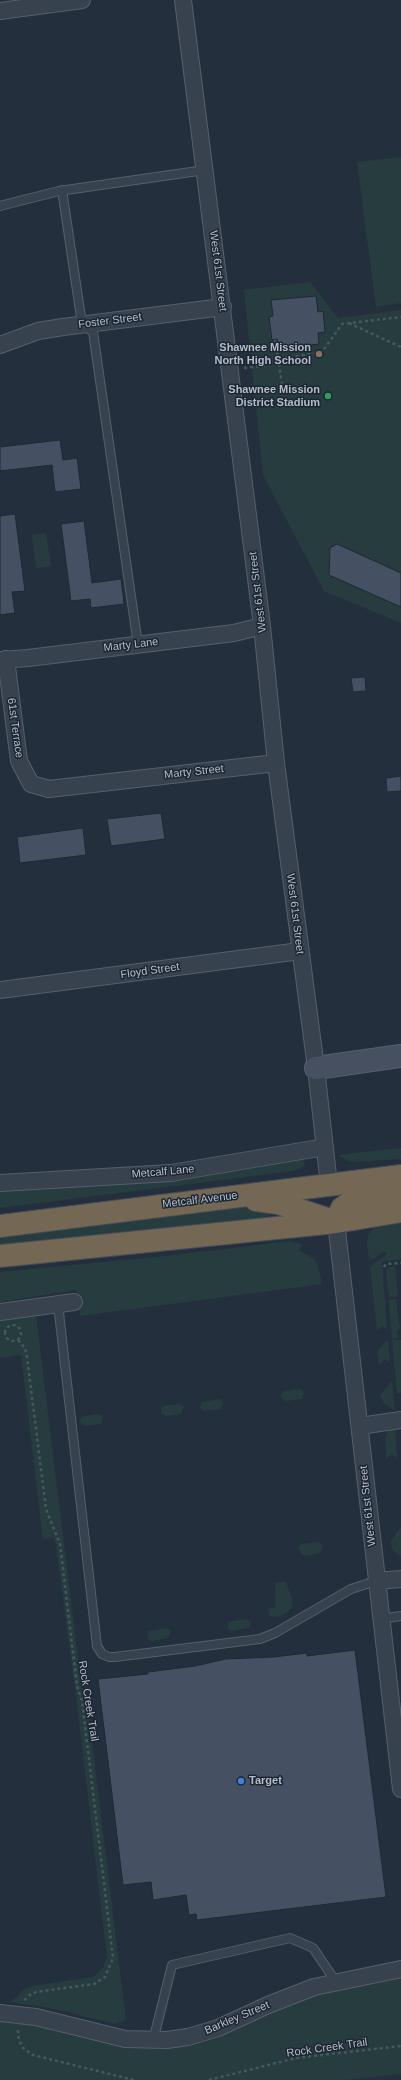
<!DOCTYPE html>
<html>
<head>
<meta charset="utf-8">
<style>
  body { margin:0 }
  canvas { display:block; background:#242f3e }
</style>
</head>
<body>
<canvas width="401" height="2080"></canvas>
<script>
const c = document.querySelector('canvas').getContext('2d');
c.lineJoin = 'round';
function fillPath(path, color) { c.fillStyle = color; c.fill(path, 'evenodd'); }
const toPath = rows => new Path2D(rows.map(r => 'M' + r).join(''));
function strokePath(path, color, width, dash) { c.strokeStyle = color; c.lineWidth = width; c.lineCap = dash ? 'butt' : 'round'; c.setLineDash(dash || []); c.stroke(path); }
function drawText(font, color, halo, rows, align = 'center') {
  c.font = font + ' Helvetica,sans-serif'; c.lineWidth = 3; c.setLineDash([]); c.textBaseline = 'middle'; c.strokeStyle = halo; c.fillStyle = color; for (const [text, x, y, turn = 0] of rows) {
    c.save(); c.translate(x, y); c.rotate((+turn || 0) * Math.PI / 180); c.textAlign = isNaN(turn) ? turn : align; if (halo) c.strokeText(text, 0, 0); c.fillText(text, 0, 0); c.restore();
  }
}
fillPath(toPath([
  [401,157,401,303,376,307,357,162],
  [310,282,338,318,401,310,401,623,324,591,263,475,244,290],
  [46,533,51,566,36,568,32,535],
  [401,1148,401,1159,351,1162,337,1155],
  [299,1158,303,1159,305,1165,299,1169,292,1171,0,1208,0,1190,194,1178],
  [246,1206,270,1209,270,1217,0,1247,0,1236],
  [401,1223,401,1259,382,1262,387,1330,383,1326,377,1330,370,1267,387,1254,384,1251,374,1259,369,1258,367,1245,368,1236,372,1229,376,1226],
  [291,1241,302,1244,299,1250,314,1259,318,1266,322,1284,80,1316,76,1290,0,1302,0,1272,166,1256],
  [389,1267,395,1267,398,1296,389,1297,386,1270],
  [396,1299,400,1329,397,1330,398,1338,392,1339,389,1300],
  [36,1316,81,1683,88,1710,126,2020,115,2024,55,2009,11,2002,23,1990,32,1986,93,1977,103,1968,107,1958,76,1695,56,1545,53,1537,43,1539,21,1355,0,1358,0,1321],
  [388,1339,390,1363,385,1359,379,1365,377,1352],
  [392,1340,401,1340,401,1393,397,1393],
  [392,1381,394,1404,394,1410,384,1403,380,1395],
  [299,1389,304,1392,302,1399,286,1401,281,1398,281,1393,285,1391],
  [219,1399,224,1402,221,1409,205,1411,200,1408,202,1402],
  [179,1404,184,1407,181,1414,166,1416,161,1413,161,1408,164,1406],
  [98,1414,103,1417,101,1424,85,1426,80,1423,81,1418,84,1416],
  [395,1427,397,1458,392,1454,386,1459,385,1437,389,1430],
  [401,1527,401,1557,393,1550,390,1542],
  [320,1542,323,1546,320,1552,317,1554,306,1556,302,1555,299,1550,299,1546,302,1544],
  [286,1582,292,1599,292,1608,280,1617,270,1616,268,1609,276,1607,275,1583],
  [247,1619,251,1622,249,1628,231,1631,228,1629,228,1622],
  [167,1628,171,1631,168,1638,151,1641,148,1639,148,1631],
  [398,1977,401,1977,401,2074,345,2080,0,2080,0,2019,10,2019,130,2045,304,1997]
]), '#263c3f');
const building = toPath([
  [316,296,318,312,323,311,325,332,318,333,319,344,279,349,277,339,272,340,269,317,273,316,271,300,316,296],
  [60,440,63,460,77,458,81,489,55,492,52,465,0,471,0,447,60,440],
  [15,514,25,591,12,592,15,613,0,615,0,516,15,514],
  [84,521,92,583,121,579,124,604,91,608,90,599,71,601,61,524,84,521],
  [337,544,401,573,401,607,329,575,330,548,337,544],
  [365,677,366,691,353,692,351,678,365,677],
  [401,776,401,791,387,792,386,778,401,776],
  [161,813,165,839,111,846,107,819,161,813],
  [83,828,86,855,20,863,17,837,83,828],
  [355,1650,386,1897,197,1920,196,1914,189,1915,186,1895,153,1900,151,1882,123,1885,98,1679,148,1674,148,1672,195,1666,226,1659,274,1657,307,1653,307,1656,355,1650]
]);
fillPath(building, '#455162');
strokePath(building, '#1f2835', 1);
const lane = toPath([
  [62,190,82,324,93,332,138,645],
  [0,206,59,191,205,170],
  [58,1304,97,1646,102,1654,109,1657,115,1657,260,1639,275,1633,351,1589,376,1581],
  [381,1619,401,1616],
  [153,2041,172,1965,290,1938,313,1948,336,1982]
]);
const street = toPath([
  [183,0,262,626,276,763,316,1068,329,1185],
  [0,11,82,0],
  [0,345,38,331,63,327,223,307],
  [6,659,19,761,31,784,49,789,276,763],
  [0,660,28,658,234,633,262,626],
  [0,990,300,951],
  [0,1183,171,1173,325,1147],
  [336,1222,401,1789],
  [0,1312,74,1302],
  [360,1426,401,1420],
  [376,1581,401,1579],
  [0,2013,36,2017,125,2039,167,2040,188,2037,218,2028,268,2005,314,1987,401,1969]
]);
const secondary = toPath([
  [316,1068,401,1056]
]);
const highway = toPath([
  [256,1200,278,1203,327,1219],
  [336,1222,342,1208,356,1199,401,1193],
  [0,1226,401,1176],
  [0,1256,336,1222,401,1211]
]);
strokePath(lane, '#565f6c', 10);
strokePath(street, '#565f6c', 18);
strokePath(secondary, '#565f6c', 24);
strokePath(highway, '#434c59', 24);
strokePath(toPath([
  [349,323,401,347],
  [275,340,282,384,289,391],
  [244,368,269,365,278,359,322,352,342,324,401,317],
  [384,1267,386,1264,401,1263],
  '5 1333a8 8 0 1 1 16 0a8 8 0 1 1-16 0Z',
  [18,1340,25,1348,27,1357,46,1509,60,1544,77,1686,82,1701,113,1958,105,1977,94,1984,36,1992,28,1996,23,2002],
  [18,2030,18,2036,22,2047,33,2055,134,2080],
  [209,2080,296,2058,401,2046]
]), '#44595c', 2.5, [3, 3]);
strokePath(lane, '#38414e', 8);
strokePath(street, '#38414e', 16);
strokePath(secondary, '#465061', 22);
strokePath(highway, '#746855', 22);
for (const [x, y, r, color] of [
  [319,354,4,"#8d6e63"],
  [328,396,4,"#2e9e5b"],
  [241,1781,4,"#3f7fe0"]
]) { const dot = new Path2D(); dot.arc(x, y, r, 0, 2 * Math.PI); c.fillStyle = color; c.fill(dot); strokePath(dot, '#1d2633', 1.5); }
drawText('11px', '#b4bcc9', '#1d2633', [
  ["West 61st Street",218,271,83],
  ["Foster Street",110,321,-7],
  ["West 61st Street",258,592,-97],
  ["Marty Lane",131,645,-7],
  ["61st Terrace",15,728,82],
  ["Marty Street",194,772,-6],
  ["West 61st Street",295,914,83],
  ["Floyd Street",150,971,-8],
  ["Metcalf Lane",163,1172,-5],
  ["Metcalf Avenue",200,1200,-7],
  ["West 61st Street",368,1506,-96],
  ["Rock Creek Trail",88,1701,81],
  ["Barkley Street",237,2018,-23],
  ["Rock Creek Trail",327,2048,-8]
]);
drawText('bold 11px', '#b4bcc9', '#1d2633', [
  ["Shawnee Mission",311,348],
  ["North High School",311,361],
  ["Shawnee Mission",320,390],
  ["District Stadium",320,403],
  ["Target",249,1781,"left"]
], 'right');
</script>
</body>
</html>
